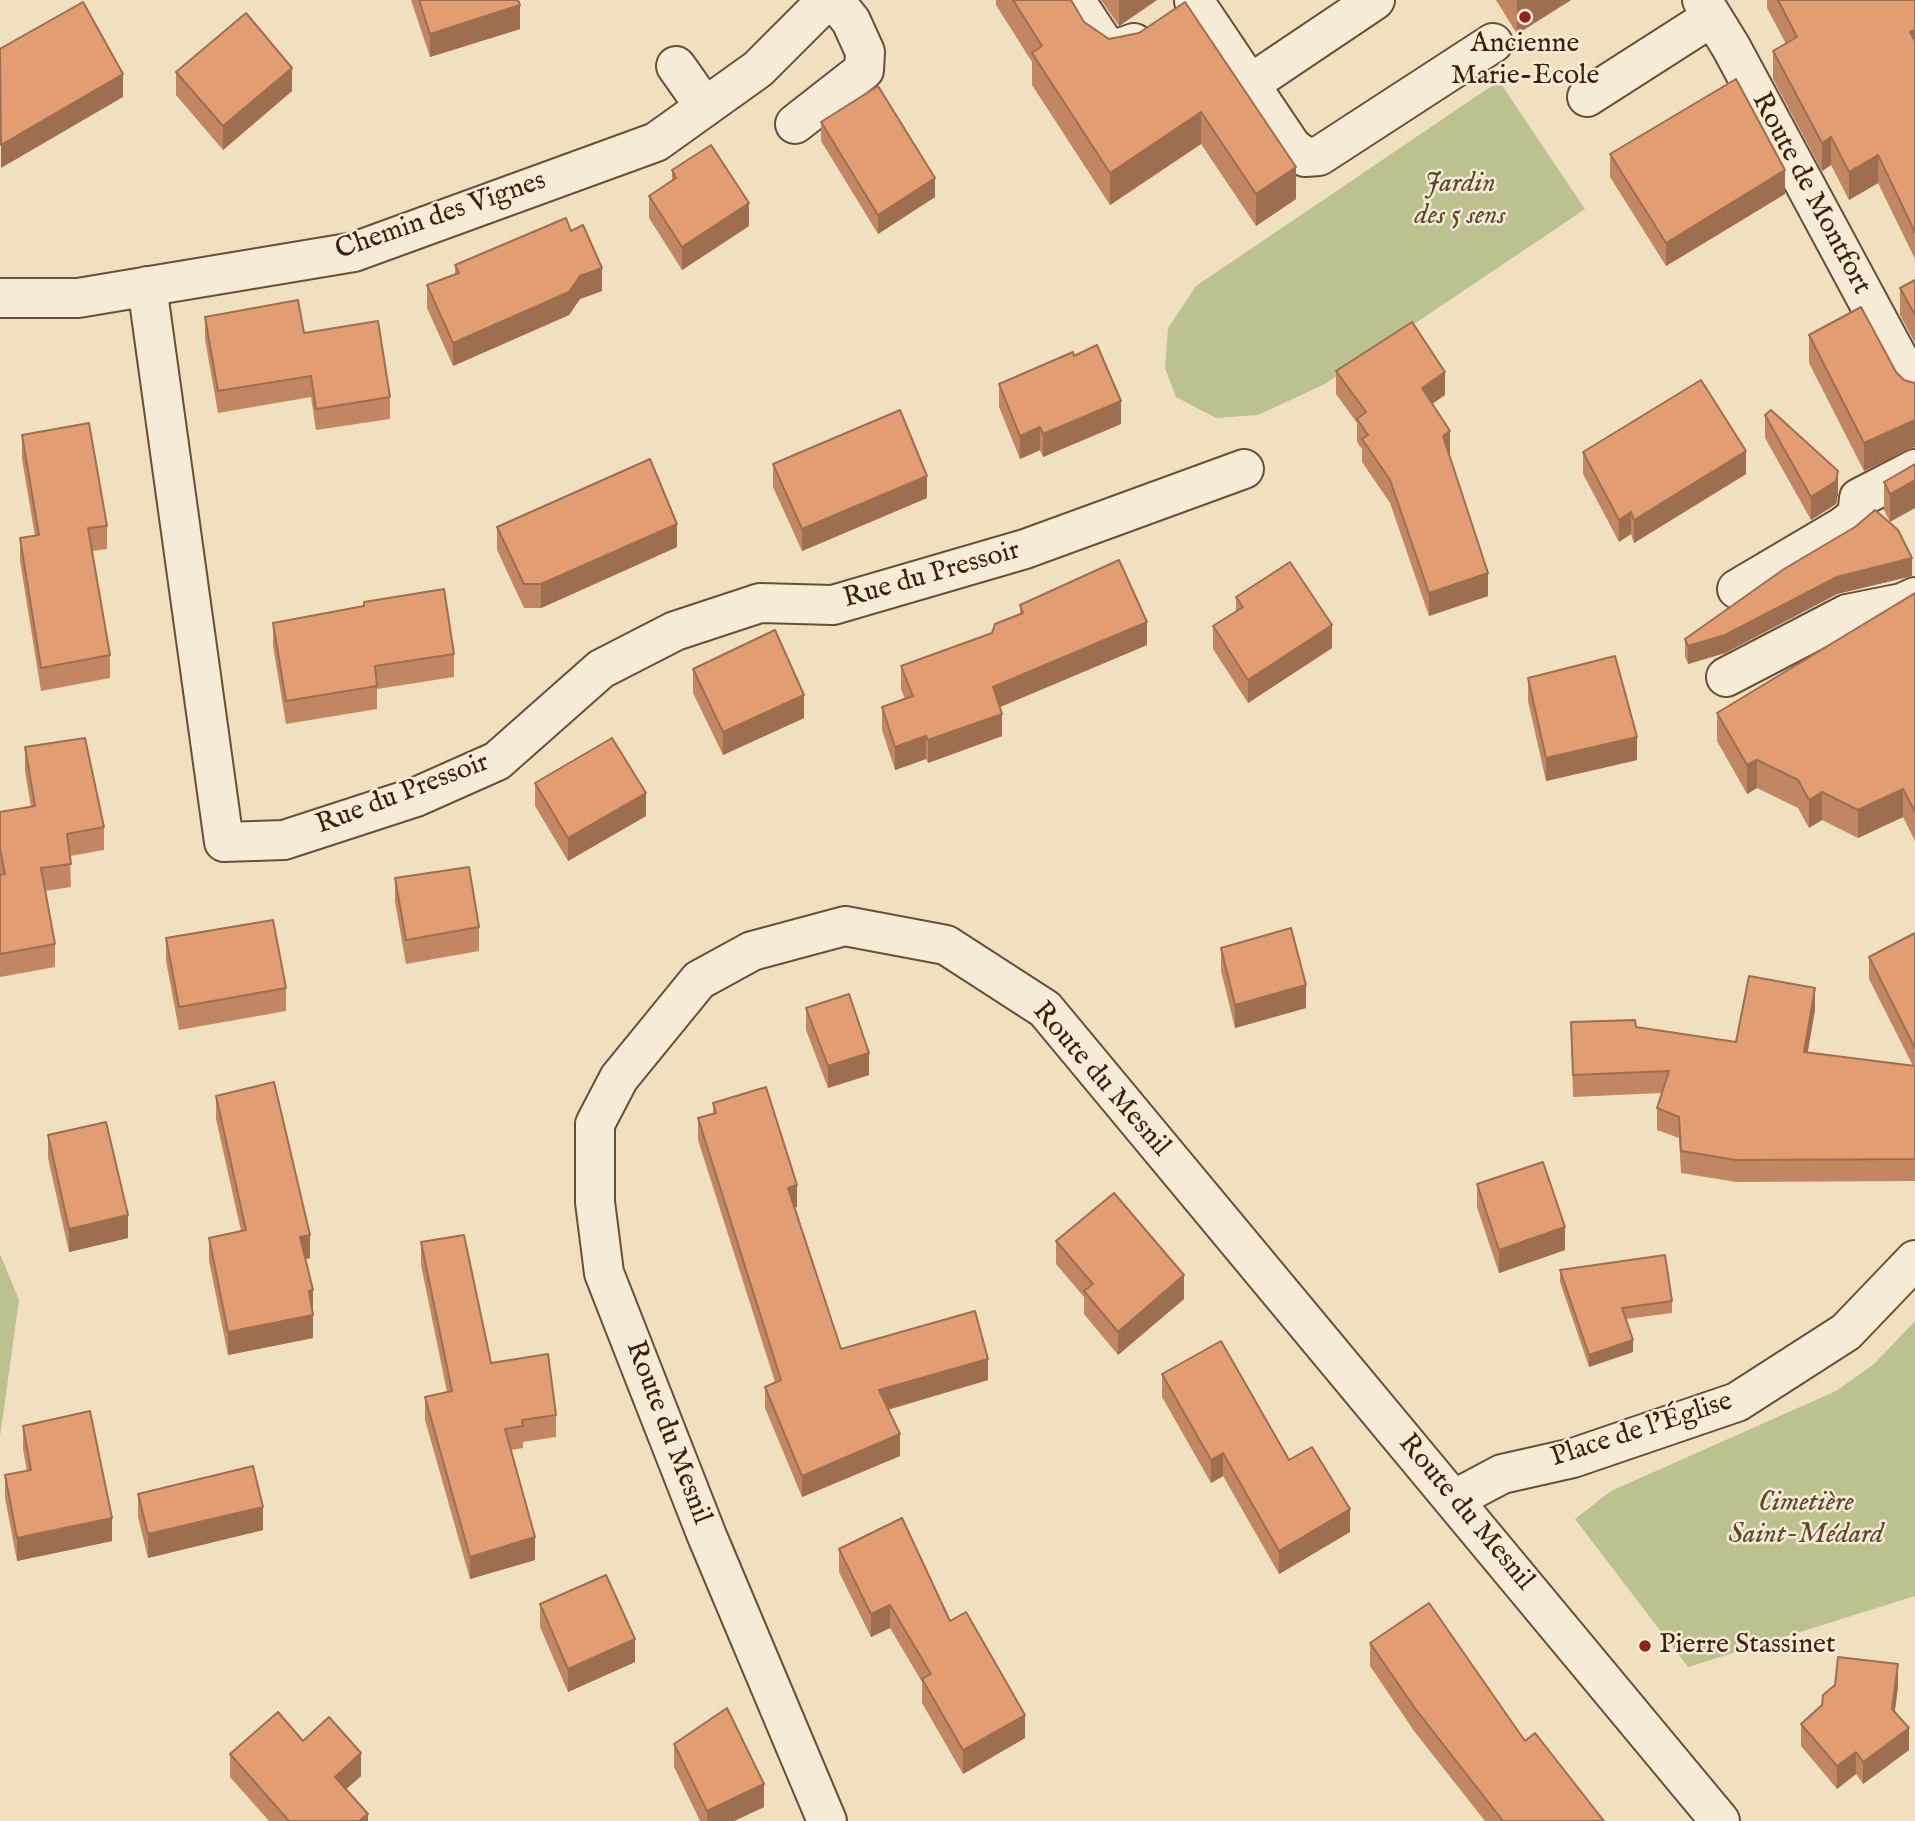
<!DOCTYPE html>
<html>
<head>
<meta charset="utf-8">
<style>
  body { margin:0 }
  canvas { display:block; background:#f0e0c0 }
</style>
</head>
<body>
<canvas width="1915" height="1821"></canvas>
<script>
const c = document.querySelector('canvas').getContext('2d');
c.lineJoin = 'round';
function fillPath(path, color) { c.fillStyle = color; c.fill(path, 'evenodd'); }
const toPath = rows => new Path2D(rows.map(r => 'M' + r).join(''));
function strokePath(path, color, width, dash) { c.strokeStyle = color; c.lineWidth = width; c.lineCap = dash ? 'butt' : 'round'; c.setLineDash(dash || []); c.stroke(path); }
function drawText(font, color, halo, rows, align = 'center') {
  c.font = font + ' "IM FELL English",serif'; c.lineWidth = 5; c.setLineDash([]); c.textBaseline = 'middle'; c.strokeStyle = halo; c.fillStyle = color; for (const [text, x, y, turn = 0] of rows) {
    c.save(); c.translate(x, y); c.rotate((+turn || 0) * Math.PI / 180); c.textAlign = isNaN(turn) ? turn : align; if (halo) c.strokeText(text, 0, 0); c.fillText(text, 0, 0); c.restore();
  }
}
fillPath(toPath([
  [1499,81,1585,209,1325,384,1258,415,1216,418,1176,397,1165,368,1168,328,1196,286],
  [0,1254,19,1300,0,1437],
  [1915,1321,1915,1596,1688,1667,1575,1519,1611,1491,1836,1391,1874,1364]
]), '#bcc190');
const minor = toPath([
  [1075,0,1102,41,1114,50,1134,43],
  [1702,0,1731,47,1915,389],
  [1194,1,1292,147,1305,157,1319,156,1493,43],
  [676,66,705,107],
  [1250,84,1375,0],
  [1587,97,1712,17],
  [795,124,864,70,865,52,851,21,834,0],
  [147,286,224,842,284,840,416,797,497,761,601,669,675,631,760,603,833,605,1025,549,1244,469],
  [0,298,78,298,354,252,656,142,758,69,827,0],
  [1737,589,1842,527,1857,516,1859,498,1915,469],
  [1726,677,1847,614,1902,603,1915,597],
  [1453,1500,1502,1474,1573,1458,1737,1402,1846,1332,1915,1260],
  [827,1821,707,1536,604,1273,595,1202,595,1124,619,1078,699,980,752,951,845,926,946,945,1045,1009,1720,1821]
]);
strokePath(minor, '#6a4f37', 42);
strokePath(minor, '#f5ebd6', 38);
fillPath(toPath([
  [411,0,518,0,520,29,430,57],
  [996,0,1071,0,1084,22,1109,39,1139,33,1296,199,1256,226,1201,144,1110,205,1032,85,1032,62,996,5],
  [1101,0,1157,0,1119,26],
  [1496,0,1571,0,1517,34],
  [1767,0,1915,0,1915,259,1878,183,1849,200,1831,165,1822,171,1773,79,1773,51,1786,44,1767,8],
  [176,72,292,91,223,150,176,95],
  [821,122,935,197,878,234,821,141],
  [1610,154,1785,194,1666,266,1610,177],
  [672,170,749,226,682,270,649,218,649,196,672,180],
  [455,265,602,291,580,299,569,315,453,366,427,308,427,285,455,274],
  [1915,280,1915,343,1900,315,1900,288],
  [205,317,304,333,390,397,390,419,316,430,311,397,218,413,205,339],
  [1809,335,1896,372,1904,380,1914,383,1864,471,1809,363],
  [1336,371,1445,395,1432,404,1450,454,1449,455,1488,596,1429,616,1390,503,1362,462,1362,449,1357,442,1357,423,1336,394],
  [999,384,1121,424,1043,457,1040,450,1020,459,999,407],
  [1765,415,1838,494,1836,504,1811,520,1765,438],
  [22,435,107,526,107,549,92,551,110,655,110,678,41,691,20,561,20,538,35,536,22,459],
  [1583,452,1746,474,1634,543,1631,534,1619,542,1583,474],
  [773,464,927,498,802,551,773,487],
  [1915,464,1890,522,1884,510,1884,482],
  [497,527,677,547,541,608,524,608,497,550],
  [1898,530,1912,576,1837,594,1725,653,1688,664,1685,657,1685,639],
  [1915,593,1915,841,1903,817,1858,838,1822,820,1809,828,1798,808,1757,788,1747,794,1717,741,1717,713],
  [1236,597,1332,648,1248,703,1213,649,1213,626,1236,612],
  [364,602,454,654,454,677,377,689,377,709,286,724,273,646,273,623,364,606],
  [1020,605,1147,645,1000,707,1002,736,928,763,926,759,895,770,882,730,882,707,905,699,901,689,901,666,992,633,1020,614],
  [693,669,804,718,723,755,693,693],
  [1528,678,1637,760,1546,781,1528,701],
  [25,747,104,827,104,850,70,856,71,887,45,891,55,944,55,967,0,977,0,812,31,807,25,771],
  [535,783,646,816,568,861,535,806],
  [395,878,479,927,479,951,406,964,395,902],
  [1915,933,1915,1181,1736,1182,1681,1173,1679,1138,1657,1130,1657,1108,1662,1093,1573,1097,1571,1022,1636,1027,1736,1042,1815,1010,1807,1052,1913,1066,1869,979,1869,957],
  [166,938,286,988,286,1011,179,1030,166,961],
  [1221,948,1306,1008,1235,1028,1221,971],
  [806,1008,869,1075,828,1088,806,1030],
  [216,1096,310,1258,306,1259,313,1290,313,1338,228,1355,209,1261,209,1238,241,1231,216,1119],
  [713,1103,797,1207,795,1207,841,1349,988,1380,888,1410,900,1456,802,1497,765,1408,765,1387,775,1382,698,1140,698,1118,713,1114],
  [48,1135,128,1238,69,1252,48,1158],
  [1477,1184,1565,1250,1499,1273,1477,1207],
  [1056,1241,1184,1299,1118,1355,1084,1314,1084,1297,1056,1264],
  [421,1242,491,1363,556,1415,556,1437,523,1442,523,1448,511,1450,535,1560,470,1579,425,1420,425,1397,447,1392,421,1265],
  [1560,1270,1672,1301,1672,1313,1626,1319,1633,1352,1589,1367,1560,1282],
  [1162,1374,1350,1532,1279,1574,1223,1476,1211,1483,1162,1397],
  [23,1426,112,1541,17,1561,5,1498,5,1475,27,1471,23,1449],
  [138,1494,263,1530,148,1558,138,1517],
  [839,1549,950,1621,1025,1738,963,1774,922,1703,922,1682,890,1628,871,1637,839,1572],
  [540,1604,635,1662,568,1692,540,1627],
  [1370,1643,1525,1741,1604,1821,1485,1821,1414,1731,1370,1666],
  [1898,1686,1895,1711,1909,1750,1863,1784,1856,1774,1837,1789,1801,1746,1801,1724],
  [303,1741,361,1776,346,1789,368,1821,269,1821,230,1777,230,1754],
  [674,1744,764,1807,734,1821,700,1821,674,1767]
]), '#c28762');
fillPath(toPath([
  [1119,0,1157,0,1119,26],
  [1517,0,1571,0,1517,34],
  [520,5,520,29,430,57,430,34],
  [1915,30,1915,57,1910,32],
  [292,68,292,91,223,150,223,126],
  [123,74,123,97,1,168,1,145],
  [1201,112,1201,144,1110,205,1110,173],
  [1831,137,1831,165,1822,171,1822,143],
  [1878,155,1878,183,1849,200,1849,172],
  [1296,167,1296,199,1256,226,1256,194],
  [1785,170,1785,194,1666,266,1666,243],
  [935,178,935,197,878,234,878,215],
  [749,203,749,226,682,270,682,247],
  [602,268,602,291,580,299,569,315,453,366,453,343,580,276],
  [1445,372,1445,395,1422,411,1422,388],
  [1121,401,1121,424,1043,457,1043,434],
  [1915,420,1915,447,1864,471,1864,443],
  [1040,427,1040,450,1020,459,1020,436],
  [1450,431,1450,454,1443,459,1443,436],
  [1746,451,1746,474,1634,543,1634,520],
  [1838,471,1838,494,1836,504,1811,520,1811,497],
  [927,476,927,498,802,551,802,529],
  [1915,480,1915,508,1890,522,1890,494],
  [1631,512,1631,534,1619,542,1619,520],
  [677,524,677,547,541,608,541,584],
  [1912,558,1912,576,1837,594,1725,653,1688,664,1688,646,1837,577],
  [1488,573,1488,596,1429,616,1429,593],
  [1147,622,1147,645,993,710,993,687],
  [1332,625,1332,648,1248,703,1248,680],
  [804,695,804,718,723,755,723,732],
  [1002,714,1002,736,928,763,928,740],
  [926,736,926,759,895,770,895,747],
  [1637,737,1637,760,1546,781,1546,758],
  [1757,760,1757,788,1747,794,1747,765],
  [1903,789,1903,817,1858,838,1858,810],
  [1822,792,1822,820,1809,828,1809,800],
  [646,793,646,816,568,861,568,838],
  [1306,985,1306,1008,1235,1028,1235,1005],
  [1815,988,1815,1010,1804,1074,1804,1052],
  [869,1053,869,1075,828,1088,828,1066],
  [797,1185,797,1207,788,1210,788,1188],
  [128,1215,128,1238,69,1252,69,1229],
  [1565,1227,1565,1250,1499,1273,1499,1250],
  [310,1235,310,1258,300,1260,300,1237],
  [1184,1275,1184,1299,1118,1355,1118,1332],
  [313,1290,313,1313,309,1291],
  [313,1315,313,1338,228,1355,228,1332],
  [1633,1340,1633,1352,1589,1367,1589,1355],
  [988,1359,988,1380,879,1412,879,1390],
  [900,1434,900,1456,802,1497,802,1476],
  [1223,1453,1223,1476,1211,1483,1211,1460],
  [263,1507,263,1530,148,1558,148,1534],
  [1350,1509,1350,1532,1279,1574,1279,1551],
  [112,1518,112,1541,17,1561,17,1538],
  [535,1537,535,1560,470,1579,470,1557],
  [890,1605,890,1628,871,1637,871,1614],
  [635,1639,635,1662,568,1692,568,1669],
  [1898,1664,1898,1686,1892,1731,1892,1709],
  [1025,1715,1025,1738,963,1774,963,1750],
  [1909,1728,1909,1750,1863,1784,1863,1762],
  [1856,1752,1856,1774,1837,1789,1837,1766],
  [361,1753,361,1776,335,1799,335,1777],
  [764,1784,764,1807,734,1821,707,1821,707,1811],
  [368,1814,368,1821,359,1821]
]), '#9e6e50');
const building = toPath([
  [419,0,518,0,520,5,430,34,419,0],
  [1013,0,1071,0,1084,22,1109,39,1139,33,1185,2,1296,167,1256,194,1201,112,1110,173,1032,53,1042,46,1013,0],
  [1778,0,1915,0,1915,30,1910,32,1915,41,1915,232,1878,155,1849,172,1831,137,1822,143,1773,51,1797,37,1778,0],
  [83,2,123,74,1,145,0,49,83,2],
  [246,13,292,68,223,126,176,72,246,13],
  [1736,79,1785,170,1666,243,1610,154,1736,79],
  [878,86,935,178,878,215,821,122,878,86],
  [711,145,749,203,682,247,649,196,676,178,672,170,711,145],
  [566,218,571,231,583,225,602,268,580,276,569,292,453,343,427,285,459,273,455,265,566,218],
  [1915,280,1915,315,1900,288,1915,280],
  [298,300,304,333,378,321,390,397,316,409,311,376,218,391,205,317,298,300],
  [1861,307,1896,372,1904,380,1915,383,1915,420,1864,443,1809,335,1861,307],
  [1412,322,1445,372,1422,388,1450,431,1443,436,1488,573,1429,593,1390,480,1362,439,1368,435,1357,419,1366,412,1336,371,1412,322],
  [1097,345,1121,401,1043,434,1040,427,1020,436,999,384,1073,352,1074,356,1097,345],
  [1701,380,1746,451,1634,520,1631,512,1619,520,1583,452,1701,380],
  [900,410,927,476,802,529,773,464,900,410],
  [1771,410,1838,471,1836,481,1811,497,1765,415,1771,410],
  [89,423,107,526,88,528,110,655,41,668,20,538,39,535,22,435,89,423],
  [650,459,677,524,541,584,524,584,497,527,650,459],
  [1915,464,1915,480,1890,494,1884,482,1915,464],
  [1875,510,1898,530,1912,558,1837,577,1725,635,1688,646,1685,639,1784,569,1855,527,1875,510],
  [1119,560,1147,622,993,687,1002,714,928,740,926,736,895,747,882,707,913,696,901,666,992,633,995,624,1023,613,1020,605,1119,560],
  [1290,562,1332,625,1248,680,1213,626,1243,607,1236,597,1290,562],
  [444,589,454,654,375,666,377,686,286,701,273,623,364,606,364,602,444,589],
  [1915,593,1915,812,1903,789,1858,810,1822,792,1809,800,1798,780,1757,760,1747,765,1717,713,1915,593],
  [775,630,804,695,723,732,693,669,775,630],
  [1615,656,1637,737,1546,758,1528,678,1615,656],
  [85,738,104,827,67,834,71,864,41,868,55,944,0,954,0,875,5,874,0,849,0,812,35,806,25,747,85,738],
  [612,738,646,793,568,838,535,783,612,738],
  [469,867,479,927,406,940,395,878,469,867],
  [273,920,286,988,179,1007,166,938,273,920],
  [1291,928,1306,985,1235,1005,1221,948,1291,928],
  [1915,933,1915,1048,1869,957,1915,933],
  [1749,976,1815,988,1804,1052,1915,1066,1915,1159,1736,1160,1681,1151,1679,1117,1657,1108,1669,1071,1573,1075,1571,1022,1635,1020,1636,1027,1736,1042,1749,976],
  [849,994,869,1053,828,1066,806,1008,849,994],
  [274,1082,310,1235,300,1237,313,1290,309,1291,313,1315,228,1332,209,1238,246,1230,216,1096,274,1082],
  [766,1087,797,1185,788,1188,841,1349,975,1311,988,1359,879,1390,900,1434,802,1476,765,1387,781,1380,698,1118,716,1113,713,1103,766,1087],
  [106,1122,128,1215,69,1229,48,1135,106,1122],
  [1543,1162,1565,1227,1499,1250,1477,1184,1543,1162],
  [1114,1193,1184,1275,1118,1332,1084,1291,1093,1284,1056,1241,1114,1193],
  [464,1235,491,1363,548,1354,556,1415,522,1420,523,1426,505,1429,535,1537,470,1557,425,1397,452,1391,421,1242,464,1235],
  [1665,1255,1672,1301,1622,1308,1633,1340,1589,1355,1560,1270,1665,1255],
  [1221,1341,1289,1460,1312,1447,1350,1509,1279,1551,1223,1453,1211,1460,1162,1374,1221,1341],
  [90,1411,112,1518,17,1538,5,1475,31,1470,23,1426,90,1411],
  [253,1466,263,1507,148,1534,138,1494,253,1466],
  [902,1518,950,1621,966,1612,1025,1715,963,1750,922,1679,931,1674,890,1605,871,1614,839,1549,902,1518],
  [606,1575,635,1639,568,1669,540,1604,606,1575],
  [1429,1603,1525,1741,1535,1733,1604,1821,1503,1821,1414,1707,1370,1643,1429,1603],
  [1838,1657,1898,1664,1892,1709,1909,1728,1863,1762,1856,1752,1837,1766,1801,1724,1822,1705,1823,1695,1835,1685,1838,1657],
  [727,1708,764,1784,707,1811,674,1744,727,1708],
  [278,1712,303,1741,329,1717,361,1753,335,1777,368,1814,359,1821,289,1821,230,1754,278,1712]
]);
fillPath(building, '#e29d72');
strokePath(building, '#9e6e50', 2);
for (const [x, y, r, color] of [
  [1525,17,7,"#8f2418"],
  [1645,1646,7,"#8f2418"]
]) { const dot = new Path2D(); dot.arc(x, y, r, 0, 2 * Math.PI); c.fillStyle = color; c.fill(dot); strokePath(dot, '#f5ebd6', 2.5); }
drawText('28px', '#3e1f09', '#f5ebd6', [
  ["Ancienne",1525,45],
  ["Marie-Ecole",1525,77],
  ["Pierre Stassinet",1659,1646,"left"]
]);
drawText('italic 28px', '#5e482b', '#f5ebd6', [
  ["Jardin",1460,185],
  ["des 5 sens",1460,217],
  ["Cimetière",1806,1504],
  ["Saint-Médard",1806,1536]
]);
drawText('28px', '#3e1f09', '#f5ebd6', [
  ["Route de Montfort",1810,194,62],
  ["Chemin des Vignes",441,217,-19],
  ["Rue du Pressoir",932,576,-16],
  ["Rue du Pressoir",403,795,-21],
  ["Route du Mesnil",1100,1080,49],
  ["Place de l'Église",1642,1431,-18],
  ["Route du Mesnil",667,1433,69],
  ["Route du Mesnil",1465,1513,50]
]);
</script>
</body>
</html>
